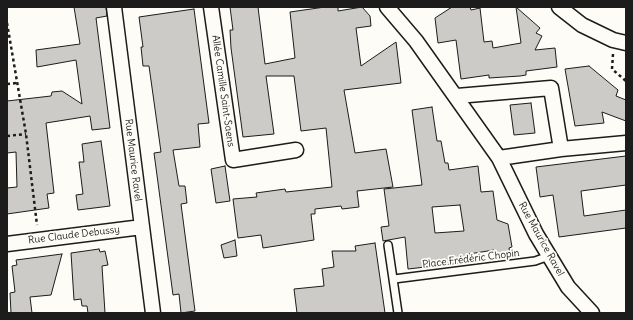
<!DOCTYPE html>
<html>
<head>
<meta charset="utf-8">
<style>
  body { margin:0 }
  #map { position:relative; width:633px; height:320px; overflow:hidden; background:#fdfcf7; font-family:Delius,sans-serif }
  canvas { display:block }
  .frame { position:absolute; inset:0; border:8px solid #1c1c1c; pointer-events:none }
</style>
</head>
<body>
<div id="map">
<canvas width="633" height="320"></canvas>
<div class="frame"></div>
</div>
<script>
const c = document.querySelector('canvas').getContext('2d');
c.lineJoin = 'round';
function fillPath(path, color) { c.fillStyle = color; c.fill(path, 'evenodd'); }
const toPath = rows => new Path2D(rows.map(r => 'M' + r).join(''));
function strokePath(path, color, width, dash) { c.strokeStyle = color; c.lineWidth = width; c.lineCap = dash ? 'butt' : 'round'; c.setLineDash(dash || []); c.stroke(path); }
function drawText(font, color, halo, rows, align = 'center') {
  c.font = font + ' Delius,sans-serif'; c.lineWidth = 3.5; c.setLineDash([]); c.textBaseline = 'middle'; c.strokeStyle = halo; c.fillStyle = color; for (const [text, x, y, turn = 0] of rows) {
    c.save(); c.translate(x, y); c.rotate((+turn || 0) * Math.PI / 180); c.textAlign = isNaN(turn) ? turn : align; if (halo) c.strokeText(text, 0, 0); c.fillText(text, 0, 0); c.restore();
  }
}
const building = toPath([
  [74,7,106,7,107,16,96,18,110,128,92,130,90,116,46,123,54,193,47,194,49,208,7,214,7,188,17,187,16,152,7,153,7,101,51,96,52,92,62,91,82,104,76,60,37,67,36,50,80,44,74,7],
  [230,7,258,7,265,64,295,58,290,12,325,7,338,7,338,11,362,7,370,16,371,26,356,28,361,66,396,42,401,83,344,90,355,153,386,149,393,187,357,191,359,207,342,209,341,206,315,209,315,214,311,214,314,240,263,248,261,235,238,238,233,199,257,197,256,193,285,189,286,192,332,187,326,128,301,131,294,76,266,76,274,134,243,137,231,48,230,30,233,30,230,7],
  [452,7,470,7,471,10,480,8,484,42,492,41,493,48,521,43,516,7,540,28,536,33,542,36,535,50,555,48,557,67,526,71,526,75,520,76,489,78,489,75,461,79,456,40,438,43,435,18,452,7],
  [194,9,209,123,198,124,200,147,173,150,179,186,185,186,187,203,181,204,195,311,181,313,179,294,173,295,154,153,161,152,149,66,143,66,141,47,143,47,139,17,194,9],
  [589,66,618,90,616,96,626,100,626,121,602,112,604,123,575,126,565,69,589,66],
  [531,103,535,133,514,135,510,105,531,103],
  [432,107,437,141,441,141,445,163,448,163,449,170,478,166,481,192,493,191,497,220,508,224,512,247,509,248,510,254,494,255,494,250,469,254,469,262,408,269,405,237,383,241,381,227,389,226,384,189,422,185,412,110,432,107],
  [460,205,464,231,435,233,432,207,460,205],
  [101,141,110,206,78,210,76,195,83,194,79,162,84,162,82,144,101,141],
  [626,156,626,185,581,191,584,216,626,210,626,228,559,237,553,195,540,197,536,167,626,156],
  [225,166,230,201,216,203,211,169,225,166],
  [235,240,237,256,224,258,221,245,235,240],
  [375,243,385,313,297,313,294,289,324,286,322,269,334,267,332,251,356,251,355,246,375,243],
  [99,249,100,252,105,251,108,265,102,266,105,313,88,313,87,306,82,306,81,299,74,300,71,253,99,249],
  [62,254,51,295,30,297,32,313,11,313,10,293,15,292,12,266,17,265,16,260,62,254]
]);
fillPath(building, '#cccbc8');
strokePath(building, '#1c1c1c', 1);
const lane = toPath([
  [388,245,398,313],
  [394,279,535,261,549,256]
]);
const street = toPath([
  [114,7,153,313],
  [211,7,233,160,296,150],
  [387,7,416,41,499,158,536,234,568,287,592,313],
  [559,7,582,25,613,40,626,43],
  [457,96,551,88,561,149,626,143],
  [499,158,561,149],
  [7,244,142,227]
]);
strokePath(lane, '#1c1c1c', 10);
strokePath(street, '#1c1c1c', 17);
strokePath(toPath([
  [7,23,26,134,37,225],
  [613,54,612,69,626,81],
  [7,84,17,83],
  [7,136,26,134]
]), '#1c1c1c', 2.5, [3, 3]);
strokePath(lane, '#fdfcf7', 7);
strokePath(street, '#fdfcf7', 14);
drawText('10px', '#1c1c1c', '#fdfcf7', [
  ["Allée Camille Saint-Saens",223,91,82],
  ["Rue Maurice Ravel",133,160,83],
  ["Rue Claude Debussy",74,235,-7],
  ["Rue Maurice Ravel",541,239,61],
  ["Place Frédéric Chopin",471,259,-7]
]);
</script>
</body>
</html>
